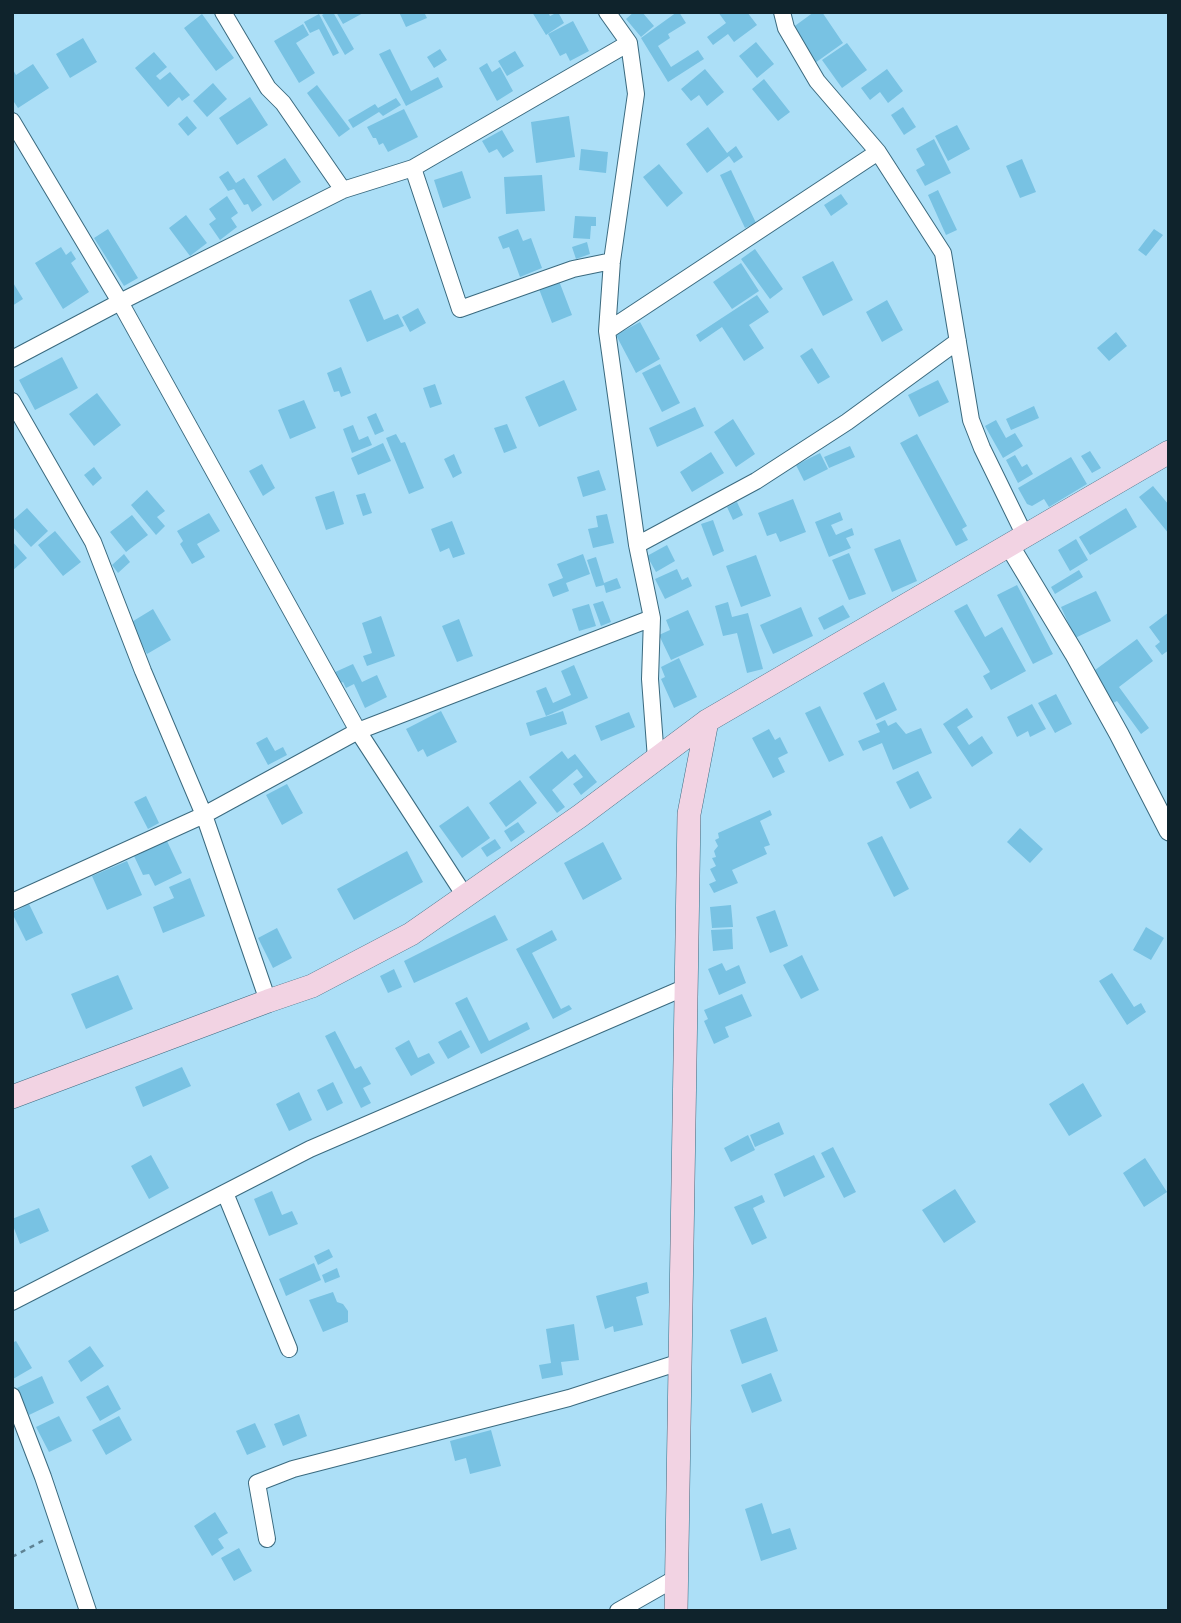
<!DOCTYPE html>
<html>
<head>
<meta charset="utf-8">
<style>
  body { margin:0 }
  #map { position:relative; width:1181px; height:1623px; overflow:hidden; background:#acdff7; font-family:"DejaVu Sans",sans-serif }
  canvas { display:block }
  .frame { position:absolute; inset:0; border:14px solid #0f232c; pointer-events:none }
</style>
</head>
<body>
<div id="map">
<canvas width="1181" height="1623"></canvas>
<div class="frame"></div>
</div>
<script>
const c = document.querySelector('canvas').getContext('2d');
c.lineJoin = 'round';
function fillPath(path, color) { c.fillStyle = color; c.fill(path, 'evenodd'); }
const toPath = rows => new Path2D(rows.map(r => 'M' + r).join(''));
function strokePath(path, color, width, dash) { c.strokeStyle = color; c.lineWidth = width; c.lineCap = dash ? 'butt' : 'round'; c.setLineDash(dash || []); c.stroke(path); }
fillPath(toPath([
  [327,12,333,12,354,49,345,55,322,15],
  [336,12,365,12,343,24],
  [399,12,424,12,427,18,406,27],
  [532,12,548,12,550,16,558,12,564,23,546,35],
  [634,12,642,12,654,26,641,37,626,19],
  [677,12,679,12,686,23,668,34,670,38,658,46,671,67,698,50,704,59,668,82,641,38],
  [718,12,747,12,757,25,734,42,728,34,713,45,707,37,726,23],
  [814,12,822,12,843,43,815,63,792,28],
  [202,14,234,58,216,71,184,28],
  [319,14,339,53,333,56,319,29,310,33,304,22],
  [573,21,589,51,570,61,566,53,560,56,548,34],
  [303,24,309,35,296,43,315,73,299,83,274,41],
  [83,38,97,62,70,78,56,54],
  [756,42,774,64,757,78,739,56],
  [847,43,867,70,842,88,822,60],
  [390,49,411,91,438,77,443,87,406,106,379,54],
  [440,49,447,60,434,68,427,57],
  [515,51,524,66,507,76,498,61],
  [154,52,167,67,156,76,160,80,170,72,190,95,182,101,179,97,168,107,135,68],
  [487,63,492,72,500,67,513,91,497,101,479,68],
  [33,64,49,88,18,108,12,99,12,68,16,75],
  [705,69,724,92,707,106,699,95,691,101,681,89],
  [887,69,903,91,888,103,880,92,870,100,861,88],
  [764,79,790,112,778,121,752,89],
  [213,83,227,99,207,117,193,101],
  [317,85,350,129,339,137,307,93],
  [250,97,268,125,237,145,219,118],
  [396,98,401,105,383,116,379,112,353,128,348,120,375,104,378,108],
  [903,107,916,127,904,135,891,115],
  [404,109,418,137,388,152,383,143,379,145,376,138,373,138,367,127],
  [187,116,197,128,188,136,178,124],
  [569,116,575,157,536,163,531,122],
  [957,125,970,149,948,161,935,136],
  [708,127,727,153,736,146,743,157,734,163,729,156,707,173,686,144],
  [502,130,514,151,503,158,497,149,489,153,482,141],
  [934,139,951,173,925,186,916,170,925,165,916,149],
  [581,149,608,152,606,173,579,170],
  [285,158,301,182,273,201,257,176],
  [1022,159,1036,192,1020,198,1006,166],
  [659,164,683,193,667,207,643,177],
  [731,170,756,223,745,228,720,175],
  [228,171,236,183,244,178,262,205,252,212,248,204,244,205,234,189,228,191,219,177],
  [462,171,471,198,443,208,434,180],
  [542,175,545,211,506,214,504,177],
  [938,190,957,230,946,235,928,195],
  [841,194,848,204,831,216,824,205],
  [227,196,238,213,231,218,237,227,220,240,209,224,216,219,209,209],
  [186,215,207,243,190,256,169,228],
  [575,216,596,217,596,226,591,226,590,239,573,238],
  [108,229,138,278,124,286,94,238],
  [518,229,523,241,531,238,542,268,520,277,509,247,503,249,498,237],
  [1154,229,1163,235,1146,256,1138,250],
  [587,242,590,254,576,259,572,247],
  [61,247,66,255,71,251,76,259,71,263,89,292,63,309,35,263],
  [755,249,783,289,770,299,741,259],
  [833,261,853,300,823,316,802,277],
  [741,263,759,291,732,309,713,282],
  [12,281,23,299,12,306],
  [559,281,572,315,552,323,539,289],
  [371,290,384,320,398,314,404,326,367,342,349,300],
  [757,295,769,312,749,325,764,348,744,361,722,327,700,342,696,335],
  [887,300,903,330,882,342,866,312],
  [418,308,426,323,410,332,402,317],
  [640,322,660,359,636,373,616,335],
  [1116,332,1127,346,1109,361,1097,348],
  [812,348,830,377,818,384,800,356],
  [62,357,78,388,35,410,19,380],
  [660,364,680,403,662,412,642,373],
  [341,367,351,393,341,397,339,391,334,392,327,373],
  [564,380,577,410,539,427,525,397],
  [938,380,949,402,919,417,908,395],
  [435,384,442,404,430,408,423,388],
  [97,393,121,425,94,446,69,414],
  [304,400,316,428,290,439,278,410],
  [1034,406,1039,418,1011,430,1006,419],
  [695,407,704,426,657,447,649,428],
  [376,413,384,431,375,435,367,417],
  [733,419,755,454,736,467,714,432],
  [996,420,1006,438,1015,433,1023,446,1003,458,985,426],
  [507,424,517,448,504,453,494,428],
  [353,425,359,440,368,436,372,445,352,453,343,429],
  [396,434,401,443,405,442,424,488,409,494,386,438],
  [917,434,967,526,962,529,968,540,956,546,900,443],
  [383,443,391,461,358,475,351,458],
  [850,446,855,457,829,468,824,457],
  [1090,451,1101,468,1092,473,1081,456],
  [711,452,724,473,692,492,680,472],
  [820,453,828,469,804,481,796,465],
  [454,454,462,473,453,478,444,459],
  [1015,455,1022,467,1027,464,1033,474,1018,483,1006,460],
  [1071,457,1087,484,1049,507,1044,499,1032,506,1027,504,1018,488],
  [262,464,275,488,263,496,249,471],
  [94,467,102,478,93,486,84,475],
  [599,470,606,490,583,497,577,477],
  [1153,486,1169,505,1169,534,1139,497],
  [147,490,165,511,157,517,165,526,156,535,131,505],
  [334,491,344,524,326,530,315,497],
  [365,493,372,513,363,516,356,495],
  [793,499,806,532,780,542,776,533,767,536,758,513],
  [737,502,743,515,733,520,727,507],
  [27,508,48,531,31,547,12,526,12,521],
  [1126,508,1137,527,1090,555,1079,537],
  [840,512,843,520,831,525,836,535,852,528,854,535,846,538,851,548,829,557,815,522],
  [209,513,220,531,197,544,205,557,192,564,180,544,183,541,177,531],
  [607,514,614,543,593,548,588,529,598,527,596,516],
  [132,515,148,535,126,552,110,532],
  [713,520,724,551,713,556,701,524],
  [452,521,465,554,453,558,449,548,440,552,431,529],
  [55,531,81,562,63,576,38,545],
  [900,539,917,581,892,592,874,549],
  [1076,539,1088,560,1070,571,1058,550],
  [12,541,27,558,12,571],
  [667,545,675,561,656,572,647,556],
  [849,553,866,594,849,600,832,560],
  [124,554,130,562,118,573,112,565],
  [583,554,590,574,566,583,569,591,553,597,548,584,563,578,557,564],
  [756,555,771,596,741,607,726,566],
  [596,557,604,583,617,578,621,588,606,593,604,585,596,587,587,560],
  [677,569,682,580,688,577,692,586,665,599,655,579],
  [1079,570,1083,577,1055,594,1051,587],
  [1017,585,1053,654,1033,664,997,595],
  [1096,591,1111,621,1075,638,1061,607],
  [603,601,611,622,601,626,593,604],
  [728,602,732,617,748,613,763,669,747,673,737,633,723,636,715,606],
  [589,604,596,626,579,631,572,609],
  [967,604,985,637,1002,627,1026,671,991,690,983,676,990,672,954,611],
  [843,605,850,617,824,630,818,618],
  [801,607,813,636,773,654,760,625],
  [153,609,171,640,147,654,130,623],
  [688,610,704,645,671,660,659,635,670,630,666,620],
  [1169,612,1169,650,1162,655,1155,646,1160,642,1149,627],
  [381,616,395,656,367,666,363,656,372,653,362,623],
  [459,619,473,656,457,662,442,626],
  [1137,639,1153,661,1119,687,1149,728,1141,734,1117,701,1113,703,1091,673],
  [679,658,697,697,674,708,661,679,665,677,661,667],
  [353,664,362,682,377,675,387,697,365,708,354,684,346,688,343,682,338,684,333,673],
  [574,665,588,698,546,716,536,691,546,687,553,703,571,695,561,671],
  [884,682,897,710,876,720,863,693],
  [1056,694,1072,724,1055,733,1038,703],
  [1032,704,1046,729,1030,737,1028,731,1017,737,1007,717],
  [820,706,844,755,829,762,805,713],
  [967,708,973,717,957,727,969,745,982,736,993,753,972,767,943,724],
  [441,711,457,742,427,757,423,749,418,752,406,729],
  [563,711,567,724,530,736,526,723],
  [629,712,635,727,601,741,595,726],
  [885,720,888,726,896,722,906,734,921,728,932,753,893,770,882,743,863,751,858,741,880,732,876,724],
  [769,729,775,740,780,737,788,753,778,758,785,772,773,778,752,738],
  [267,737,275,751,283,747,287,755,268,765,256,743],
  [562,751,568,759,575,754,597,782,581,795,573,784,583,777,577,769,552,790,565,807,557,813,529,777],
  [918,771,932,798,910,809,896,782],
  [520,780,537,803,506,827,489,803],
  [287,784,303,813,282,825,266,795],
  [146,796,159,823,148,829,134,802],
  [468,806,490,838,462,858,439,826],
  [770,810,772,815,760,821,770,845,764,847,767,854,732,870,738,883,714,893,709,884,716,881,710,869,716,866,712,858,716,857,714,851,718,846,715,840,719,838,718,833],
  [518,822,525,832,511,842,504,831],
  [1020,828,1043,849,1030,863,1007,842],
  [882,836,909,889,894,897,867,843],
  [495,839,501,848,487,857,481,848],
  [167,841,182,873,155,886,149,874,143,875,134,856],
  [603,842,622,879,583,900,564,863],
  [407,851,423,882,354,920,337,889],
  [127,861,142,895,107,910,92,876],
  [190,878,205,916,163,933,153,907,174,898,169,887],
  [29,904,43,933,26,941,12,913],
  [731,905,733,927,712,928,710,907],
  [775,910,788,946,770,953,756,917],
  [495,915,508,940,414,983,404,961],
  [1146,927,1164,938,1151,960,1133,950],
  [277,928,292,958,273,968,258,938],
  [732,929,733,949,713,951,711,930],
  [552,930,557,940,532,953,561,1009,569,1005,572,1009,553,1019,516,949],
  [802,955,819,990,801,999,783,965],
  [722,963,726,971,739,965,746,983,719,995,708,969],
  [394,969,402,987,388,993,380,976],
  [1112,973,1134,1007,1141,1003,1146,1012,1127,1025,1099,981],
  [118,975,133,1009,86,1029,71,994],
  [742,994,752,1016,725,1027,729,1037,714,1044,704,1021,708,1019,704,1010],
  [467,997,489,1041,527,1022,530,1029,481,1054,455,1003],
  [461,1030,470,1047,448,1059,438,1042],
  [335,1031,355,1069,361,1066,371,1084,363,1088,371,1103,361,1108,325,1036],
  [409,1040,418,1058,429,1053,435,1063,411,1076,395,1048],
  [182,1067,191,1086,143,1107,135,1087],
  [333,1082,343,1103,327,1111,317,1090],
  [1083,1083,1102,1116,1069,1136,1049,1104],
  [299,1092,312,1120,289,1131,276,1104],
  [779,1122,784,1134,755,1147,750,1135],
  [748,1135,755,1150,731,1162,724,1148],
  [833,1147,856,1192,844,1198,821,1153],
  [151,1155,169,1188,149,1199,131,1166],
  [814,1155,825,1177,784,1197,774,1174],
  [1145,1158,1167,1192,1144,1207,1123,1173],
  [955,1189,976,1222,944,1243,922,1210],
  [272,1191,282,1215,292,1211,298,1224,269,1236,254,1199],
  [762,1195,765,1202,753,1208,767,1238,752,1245,734,1207],
  [39,1208,49,1231,20,1244,12,1223,12,1219],
  [329,1249,333,1257,318,1265,314,1256],
  [314,1263,321,1280,286,1296,279,1279],
  [337,1268,340,1277,325,1283,322,1275],
  [647,1282,649,1293,636,1297,643,1325,614,1332,613,1326,605,1329,596,1296],
  [333,1292,337,1302,343,1304,348,1311,348,1322,323,1332,309,1300],
  [766,1317,778,1351,742,1364,730,1330],
  [574,1324,579,1360,561,1362,563,1375,542,1379,539,1365,551,1363,546,1329],
  [16,1341,32,1368,13,1379,12,1343],
  [90,1346,104,1366,81,1382,68,1361],
  [771,1373,782,1401,752,1413,741,1385],
  [42,1376,54,1403,29,1415,17,1388],
  [108,1385,121,1409,100,1421,86,1397],
  [299,1414,307,1436,283,1446,274,1424],
  [59,1416,72,1441,49,1452,36,1427],
  [119,1416,132,1440,106,1455,92,1430],
  [255,1423,266,1447,247,1455,236,1431],
  [491,1430,501,1466,470,1474,466,1458,455,1461,450,1441],
  [762,1503,772,1534,790,1528,797,1549,761,1561,745,1509],
  [215,1512,228,1533,218,1539,224,1548,212,1556,194,1526],
  [239,1548,252,1571,234,1581,221,1558]
]), '#78c2e3');
const minor = toPath([
  [223,12,268,88,283,103,343,190],
  [607,12,629,43,636,94,612,261,607,331,637,545,652,618,650,679,656,759],
  [782,12,786,28,817,81,878,152,943,253,971,420,982,448,1025,536],
  [12,121,120,302,358,731,465,896],
  [612,261,573,269,460,309,413,168,629,43],
  [607,331,878,152],
  [12,359,120,302,343,190,413,168],
  [12,401,93,542,143,671,204,815,268,1001],
  [637,545,756,481,847,422,958,341],
  [12,902,204,815,358,731,652,618],
  [225,1193,289,1349],
  [12,1302,310,1149,686,987],
  [12,1396,43,1477,88,1611],
  [267,1539,257,1483,293,1469,569,1398,680,1362],
  [618,1611,676,1578]
]);
const tertiary = toPath([
  [1009,545,1074,653,1119,734,1169,831]
]);
const secondary = toPath([
  [12,1097,268,1001,312,986,411,934,580,816,707,721,1169,452],
  [676,1611,689,814,707,721]
]);
strokePath(minor, '#3a6a7f', 18);
strokePath(tertiary, '#3a6a7f', 21);
strokePath(secondary, '#3a6a7f', 24);
strokePath(toPath([
  [12,1557,46,1539]
]), '#5f8394', 2.5, [5, 5]);
strokePath(minor, '#fff', 16);
strokePath(tertiary, '#fff', 19);
strokePath(secondary, '#f2d3e3', 23);
</script>
</body>
</html>
